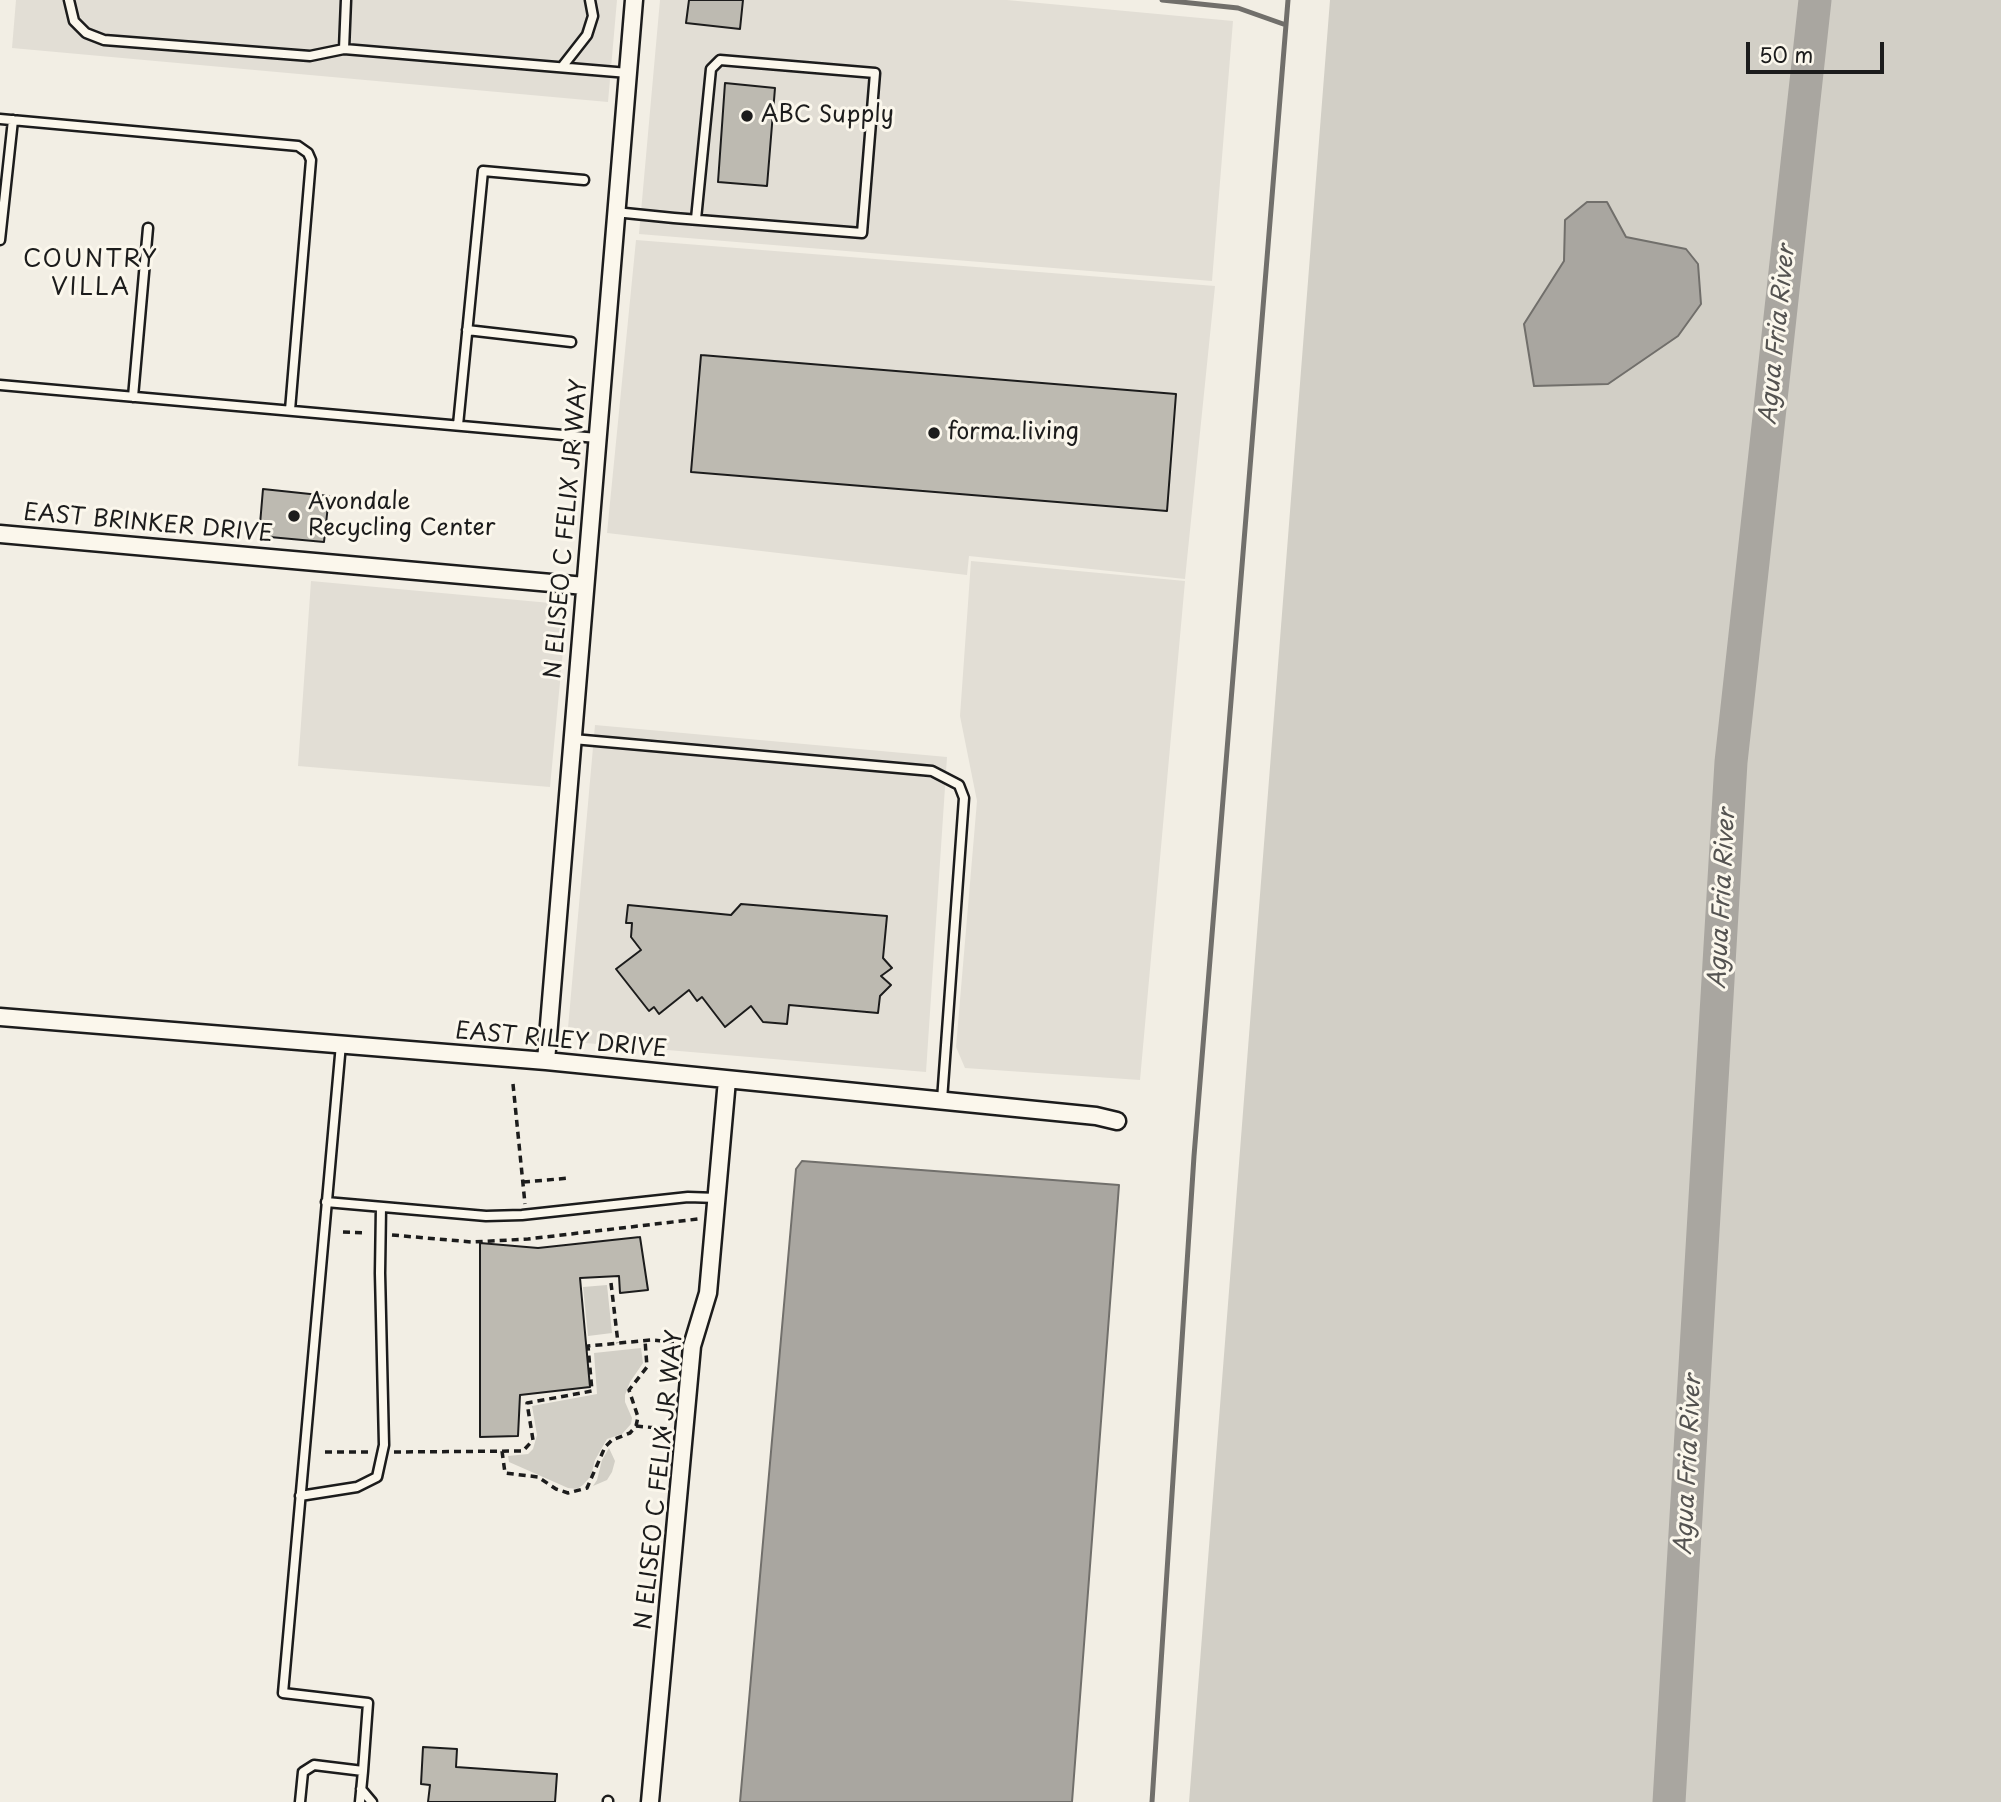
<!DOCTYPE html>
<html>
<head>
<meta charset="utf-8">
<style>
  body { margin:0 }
  #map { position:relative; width:2001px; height:1802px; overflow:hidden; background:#f2eee4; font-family:"Playpen Sans",sans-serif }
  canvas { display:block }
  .scale { position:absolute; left:1746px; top:42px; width:138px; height:32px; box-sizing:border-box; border:4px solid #1c1c1c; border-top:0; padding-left:9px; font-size:21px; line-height:24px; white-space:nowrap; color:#1c1c1c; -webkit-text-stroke:5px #fbf7ec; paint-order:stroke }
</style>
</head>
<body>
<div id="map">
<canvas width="2001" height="1802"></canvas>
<div class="scale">50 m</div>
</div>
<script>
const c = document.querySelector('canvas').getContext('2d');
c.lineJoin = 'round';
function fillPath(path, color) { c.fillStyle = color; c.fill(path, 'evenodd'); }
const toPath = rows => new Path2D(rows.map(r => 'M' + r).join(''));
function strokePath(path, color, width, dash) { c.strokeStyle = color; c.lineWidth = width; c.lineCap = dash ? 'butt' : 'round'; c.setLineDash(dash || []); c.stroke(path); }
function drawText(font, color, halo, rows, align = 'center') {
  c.font = font + ' "Playpen Sans",sans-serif'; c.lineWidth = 6; c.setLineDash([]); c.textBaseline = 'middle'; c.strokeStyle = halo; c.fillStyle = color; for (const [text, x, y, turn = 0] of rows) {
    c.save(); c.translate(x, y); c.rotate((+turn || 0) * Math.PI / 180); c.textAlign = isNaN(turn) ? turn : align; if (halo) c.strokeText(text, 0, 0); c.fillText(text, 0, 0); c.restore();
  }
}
fillPath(toPath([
  [16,0,617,0,608,102,12,48],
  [660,0,1007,0,1233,21,1212,281,639,234],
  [636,240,1215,286,1185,579,969,556,967,575,607,533],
  [971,561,1185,581,1140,1080,965,1068,956,1047,977,801,960,716],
  [311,581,561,604,566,619,550,787,298,766],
  [595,725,947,757,926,1072,585,1043,568,1028]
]), '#e2ded5');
fillPath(toPath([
  [1330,0,2001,0,2001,1802,1189,1802],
  [607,1285,612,1333,588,1336,583,1287],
  [641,1348,643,1363,630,1382,625,1395,625,1402,632,1418,631,1424,622,1434,607,1439,595,1460,591,1476,583,1485,577,1489,568,1488,509,1462,508,1456,528,1454,533,1449,537,1435,532,1406,597,1394,594,1353],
  [609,1448,615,1461,612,1472,607,1480,593,1486,597,1480,602,1460]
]), '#d2cfc6');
const water = toPath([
  [1587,202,1607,202,1626,237,1686,249,1698,264,1701,304,1678,336,1608,384,1534,386,1524,324,1564,261,1565,220,1587,202],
  [802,1161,1119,1185,1072,1802,740,1802,796,1169,802,1161]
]);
fillPath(water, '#a9a6a0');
strokePath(water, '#716f6b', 2);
strokePath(toPath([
  [1162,0,1238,8,1286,25],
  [1152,1802,1194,1156,1288,0]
]), '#716f6b', 5);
strokePath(toPath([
  [1669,1802,1731,762,1815,0]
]), '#a9a6a0', 33);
const building = toPath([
  [689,0,743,0,740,29,686,23,689,0],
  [725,83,775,88,767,186,718,182,725,83],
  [701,355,1176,394,1167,511,691,472,701,355],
  [263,489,329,496,324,542,259,536,263,489],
  [741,904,887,916,883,958,892,968,881,976,891,985,880,996,878,1013,789,1005,787,1024,763,1022,751,1006,725,1027,702,997,697,1001,689,990,659,1014,654,1007,649,1011,616,969,641,950,631,937,632,923,626,923,628,905,731,915,741,904],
  [640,1237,648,1290,620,1293,619,1276,580,1278,590,1387,520,1395,518,1436,480,1437,480,1243,538,1248,640,1237],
  [423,1747,457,1749,456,1767,557,1774,555,1802,428,1802,430,1785,421,1784,423,1747]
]);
fillPath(building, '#bdbab1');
strokePath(building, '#1c1c1c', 2);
const service = toPath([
  [69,0,74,21,86,33,104,40,310,56,344,49,628,73],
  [344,49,346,0],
  [562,67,587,35,593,16,590,0],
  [0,119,298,146,308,153,311,160,290,410],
  [615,212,674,218,862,233,875,73,720,60,711,69,696,219],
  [0,240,13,120],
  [467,330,571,342],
  [0,385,597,438],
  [133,397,148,228],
  [458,425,483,171,584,180],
  [573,739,932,771,959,785,964,798,942,1100],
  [326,1202,486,1216,522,1215,688,1197,717,1198],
  [300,1496,357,1487,377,1477,384,1445,380,1273,381,1207],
  [361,1789,372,1802],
  [300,1802,303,1772,314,1765,363,1771,368,1703,283,1693,341,1044],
  [360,1802,363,1771],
  [608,1802,608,1801]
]);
const minor = toPath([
  [0,534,585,586],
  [0,1017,546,1061,1096,1116,1117,1121],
  [546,1061,634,0],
  [650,1802,692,1346,708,1293,727,1080]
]);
strokePath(service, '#1c1c1c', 13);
strokePath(minor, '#1c1c1c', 21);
strokePath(toPath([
  [513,1084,525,1204],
  [523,1182,570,1178],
  [343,1232,367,1233],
  [392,1235,472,1242,528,1239,698,1219],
  [611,1283,618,1343],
  [636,1426,668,1429],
  [502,1451,505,1473,538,1477,556,1489,568,1493,587,1488,605,1447,612,1440,630,1433,636,1426,638,1417,629,1390,647,1367,645,1340],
  [325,1452,372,1452],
  [394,1452,523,1451,533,1440,527,1403,592,1391,588,1346,651,1340,676,1342]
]), '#1c1c1c', 3.5, [7, 5]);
strokePath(service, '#fbf7ec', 8);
strokePath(minor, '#fbf7ec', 16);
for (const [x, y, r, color] of [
  [747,116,7,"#1c1c1c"],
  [934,433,7,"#1c1c1c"],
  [294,516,7,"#1c1c1c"]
]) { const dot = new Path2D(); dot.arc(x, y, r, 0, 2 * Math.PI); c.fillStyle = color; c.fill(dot); strokePath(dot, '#fbf7ec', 2.5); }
drawText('23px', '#1c1c1c', '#fbf7ec', [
  ["ABC Supply",761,116],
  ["forma.living",948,433],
  ["Avondale",308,503],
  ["Recycling Center",308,529]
], 'left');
drawText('23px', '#1c1c1c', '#fbf7ec', [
  ["EAST BRINKER DRIVE",148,524,5],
  ["N ELISEO C FELIX JR WAY",567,529,-85],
  ["EAST RILEY DRIVE",561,1041,5],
  ["N ELISEO C FELIX JR WAY",660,1480,-84]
]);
c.letterSpacing = '2px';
drawText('24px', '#1c1c1c', '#fbf7ec', [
  ["COUNTRY",91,260],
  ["VILLA",91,288]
]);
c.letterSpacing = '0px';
drawText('italic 24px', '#545351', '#fbf7ec', [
  ["Agua Fria River",1778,335,-84],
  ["Agua Fria River",1723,899,-87],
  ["Agua Fria River",1689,1465,-87]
]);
</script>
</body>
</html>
